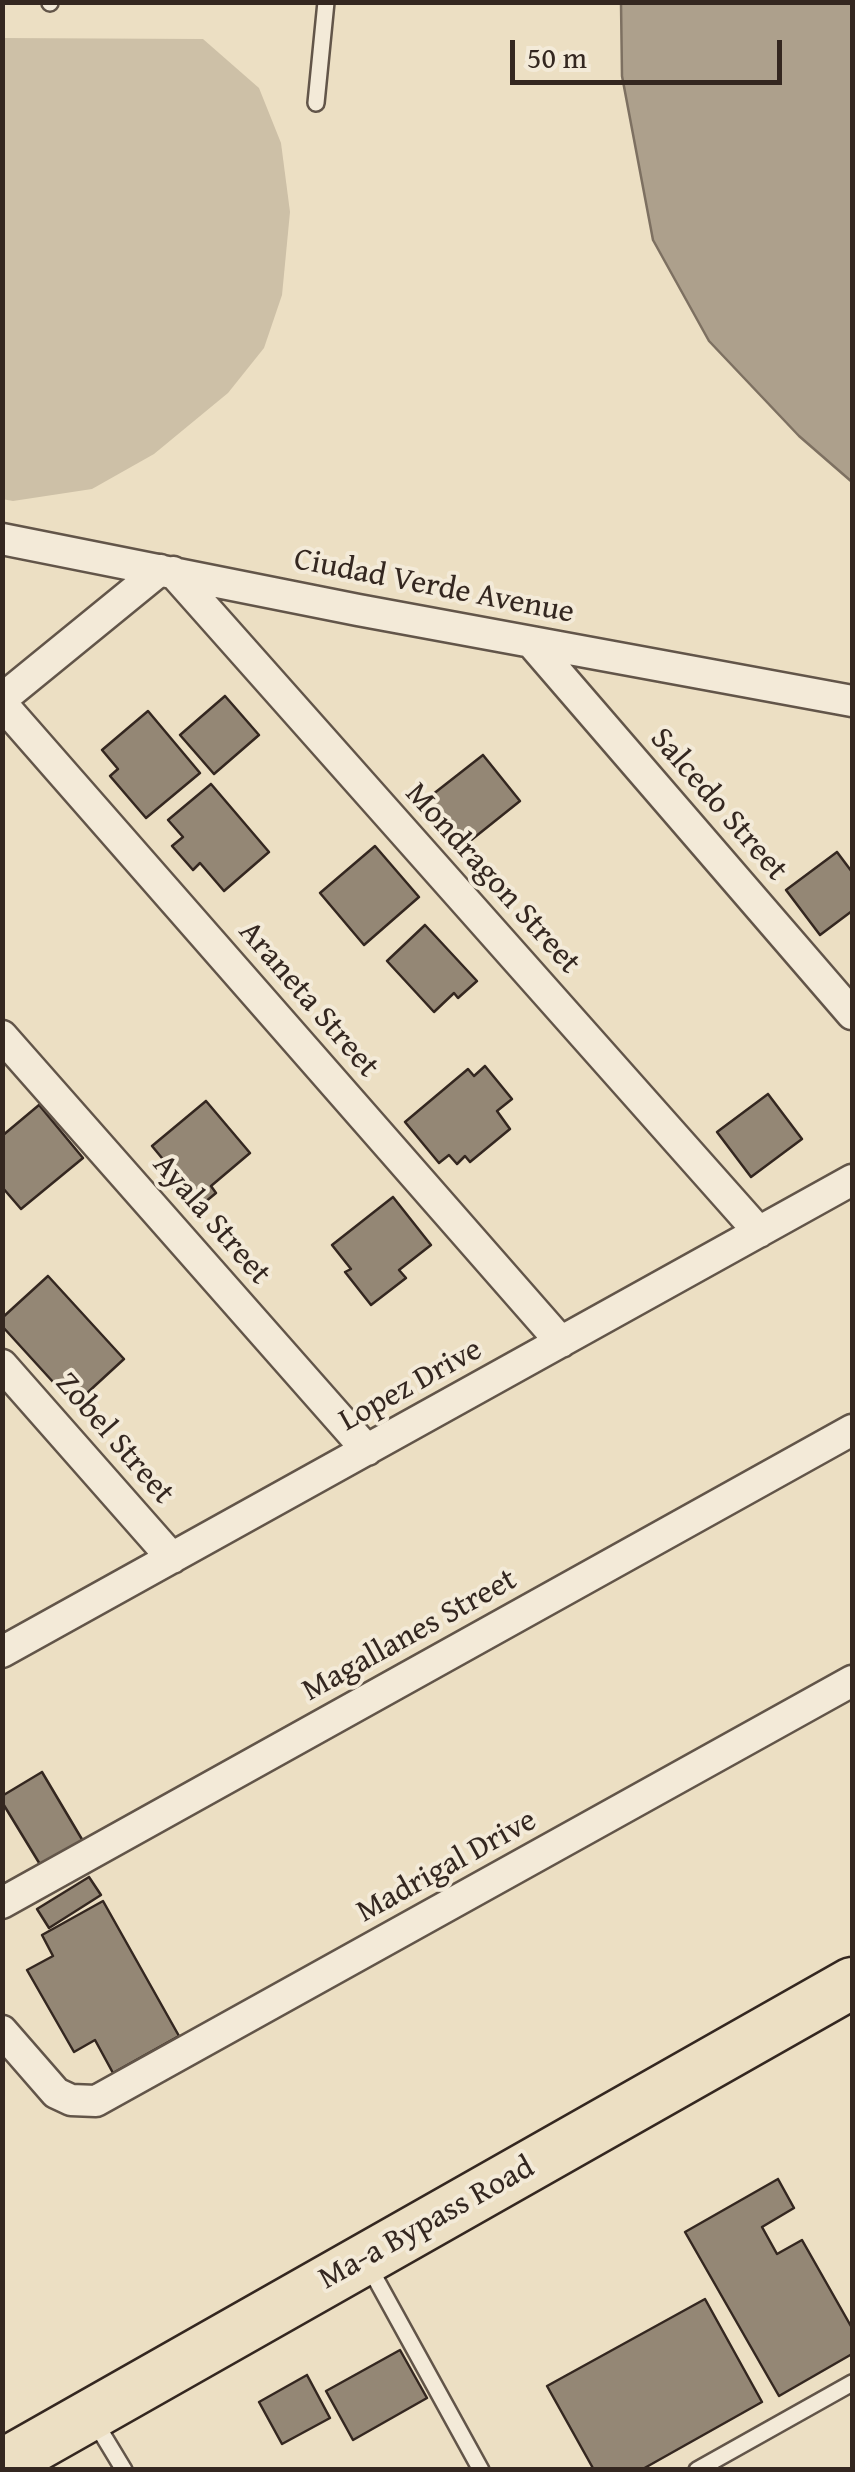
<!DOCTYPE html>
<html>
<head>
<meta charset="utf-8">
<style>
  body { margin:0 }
  #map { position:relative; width:855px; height:2472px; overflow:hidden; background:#ecdfc3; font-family:"Gentium Book Plus",serif }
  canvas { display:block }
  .frame { position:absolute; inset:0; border:5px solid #342720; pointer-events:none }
  .scale { position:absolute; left:510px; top:40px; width:272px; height:45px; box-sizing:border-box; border:5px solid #342720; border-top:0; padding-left:12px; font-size:30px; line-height:35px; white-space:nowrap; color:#342720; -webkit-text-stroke:8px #f3ead8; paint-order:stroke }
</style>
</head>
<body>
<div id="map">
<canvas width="855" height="2472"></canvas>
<div class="frame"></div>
<div class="scale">50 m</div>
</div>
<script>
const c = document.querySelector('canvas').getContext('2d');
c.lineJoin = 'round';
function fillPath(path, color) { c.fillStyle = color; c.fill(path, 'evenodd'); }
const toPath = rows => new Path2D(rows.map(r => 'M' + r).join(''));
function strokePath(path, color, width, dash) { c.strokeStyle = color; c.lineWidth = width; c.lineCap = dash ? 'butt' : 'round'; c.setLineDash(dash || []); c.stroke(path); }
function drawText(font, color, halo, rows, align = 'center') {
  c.font = font + ' "Gentium Book Plus",serif'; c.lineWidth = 8; c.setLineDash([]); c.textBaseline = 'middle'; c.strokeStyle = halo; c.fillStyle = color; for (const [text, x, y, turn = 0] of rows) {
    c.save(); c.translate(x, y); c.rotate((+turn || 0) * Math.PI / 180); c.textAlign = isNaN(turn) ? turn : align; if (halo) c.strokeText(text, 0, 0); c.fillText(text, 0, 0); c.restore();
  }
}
fillPath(toPath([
  [2,38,203,39,259,88,281,143,290,212,282,295,264,348,228,393,154,454,92,489,13,501,2,499]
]), '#cdc0a7');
const water = toPath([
  [621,3,852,3,852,482,799,436,709,341,653,240,622,76,621,3]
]);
fillPath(water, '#ada08c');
strokePath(water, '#7d7061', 2.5);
const building = toPath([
  [225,696,259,735,214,774,180,735,225,696],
  [148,711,200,773,146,818,110,776,118,769,102,750,148,711],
  [483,755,520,801,460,849,423,802,483,755],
  [211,784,269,852,224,891,200,863,193,870,172,846,183,837,168,820,211,784],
  [375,846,419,897,364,945,320,893,375,846],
  [837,852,852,872,852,911,820,935,786,890,837,852],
  [425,925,477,981,458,998,454,993,434,1012,387,961,425,925],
  [485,1066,512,1099,497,1111,510,1129,470,1162,465,1156,457,1164,449,1155,439,1163,405,1122,468,1069,474,1076,485,1066],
  [768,1094,802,1139,751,1177,717,1132,768,1094],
  [206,1101,250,1153,211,1186,216,1193,193,1212,167,1182,176,1175,152,1146,206,1101],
  [39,1105,83,1158,21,1209,2,1187,2,1136,39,1105],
  [393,1197,431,1245,399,1270,406,1278,371,1305,345,1272,351,1269,332,1245,393,1197],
  [48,1276,124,1359,74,1405,2,1326,2,1318,48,1276],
  [42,1772,83,1841,41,1866,2,1802,2,1796,42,1772],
  [89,1877,101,1895,49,1928,37,1909,89,1877],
  [103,1901,179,2036,113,2073,95,2040,74,2052,27,1970,53,1956,42,1935,103,1901],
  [778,2179,794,2208,762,2227,777,2254,802,2240,852,2328,852,2354,779,2396,685,2232,778,2179],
  [705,2299,762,2402,641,2470,594,2470,547,2386,705,2299],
  [400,2350,427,2398,353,2440,326,2391,400,2350],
  [307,2375,330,2418,282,2444,259,2402,307,2375]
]);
fillPath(building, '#948775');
strokePath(building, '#342720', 2.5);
const service = toPath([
  [50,3,50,2],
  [316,103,326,2],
  [367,2263,481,2470],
  [95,2422,124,2470],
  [697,2470,852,2383]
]);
const minor = toPath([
  [2,539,358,610,852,701],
  [173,572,759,1232],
  [531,642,852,1014],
  [2,699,160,570],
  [2,704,561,1342],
  [2,1036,367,1450],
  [2,1365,172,1558],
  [2,1652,852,1180],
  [2,1903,852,1430],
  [2,2031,56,2093,71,2100,96,2101,852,1681]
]);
const primary = toPath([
  [2,2465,852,1983]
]);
strokePath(service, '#625549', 20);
strokePath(minor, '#625549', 35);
strokePath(primary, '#342720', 55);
strokePath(service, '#f3ead8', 15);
strokePath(minor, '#f3ead8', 30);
strokePath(primary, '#ecdfc3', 50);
drawText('32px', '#342720', '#f3ead8', [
  ["Ciudad Verde Avenue",434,587,11],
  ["Salcedo Street",718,805,49],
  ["Mondragon Street",492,879,48],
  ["Araneta Street",308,1000,49],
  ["Ayala Street",211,1220,49],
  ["Lopez Drive",411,1386,-29],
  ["Zobel Street",114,1439,49],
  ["Magallanes Street",410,1636,-29],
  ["Madrigal Drive",447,1867,-29],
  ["Ma-a Bypass Road",427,2224,-29]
]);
</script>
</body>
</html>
